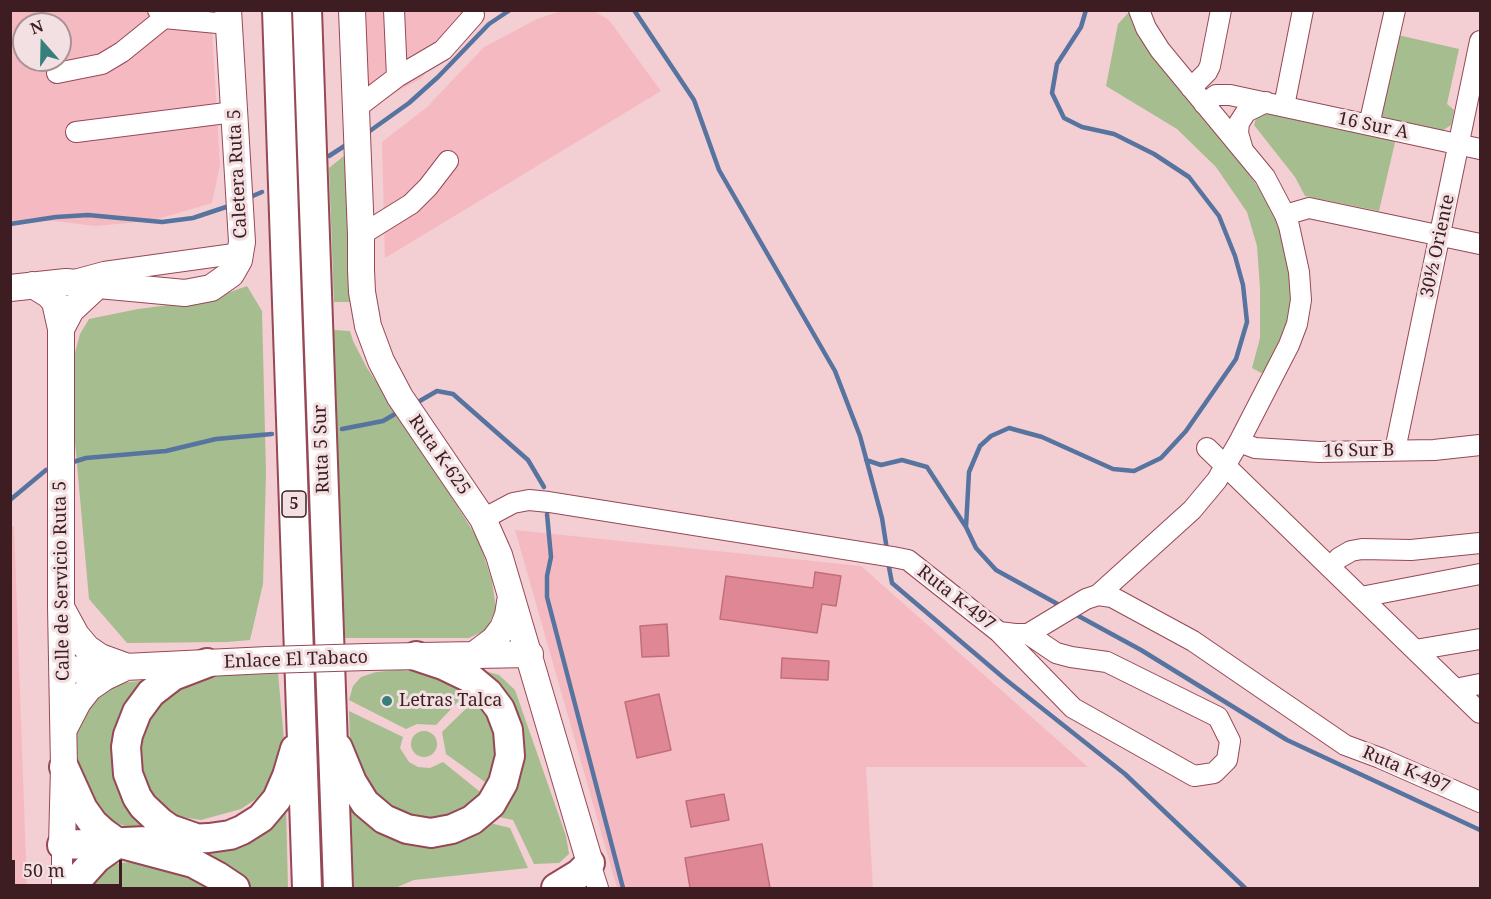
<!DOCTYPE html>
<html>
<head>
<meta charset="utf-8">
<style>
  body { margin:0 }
  #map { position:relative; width:1491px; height:899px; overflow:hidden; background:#f3ced2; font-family:"Noto Serif",serif }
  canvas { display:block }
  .frame { position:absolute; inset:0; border:12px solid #3e1d22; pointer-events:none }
  .north { position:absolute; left:12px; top:12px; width:60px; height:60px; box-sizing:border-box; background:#f3e0e2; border:2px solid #ab9295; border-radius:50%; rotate:340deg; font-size:16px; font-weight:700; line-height:24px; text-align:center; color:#3e1d22 }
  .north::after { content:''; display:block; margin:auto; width:21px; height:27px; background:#377f7b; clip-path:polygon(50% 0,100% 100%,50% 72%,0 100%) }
  .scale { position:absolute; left:12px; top:860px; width:110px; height:27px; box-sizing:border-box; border:3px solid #3e1d22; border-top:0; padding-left:8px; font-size:18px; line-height:21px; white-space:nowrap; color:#3e1d22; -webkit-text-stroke:4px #f3e0e2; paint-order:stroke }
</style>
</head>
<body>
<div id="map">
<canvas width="1491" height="899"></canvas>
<div class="frame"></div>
<div class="north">N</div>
<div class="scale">50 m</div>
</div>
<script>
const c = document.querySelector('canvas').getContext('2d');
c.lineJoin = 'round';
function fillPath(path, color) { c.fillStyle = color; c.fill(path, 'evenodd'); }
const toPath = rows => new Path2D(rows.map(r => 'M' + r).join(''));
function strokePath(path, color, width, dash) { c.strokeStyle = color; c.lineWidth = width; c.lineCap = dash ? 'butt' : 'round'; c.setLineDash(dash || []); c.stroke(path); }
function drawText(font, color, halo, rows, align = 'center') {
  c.font = font + ' "Noto Serif",serif'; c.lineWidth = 6; c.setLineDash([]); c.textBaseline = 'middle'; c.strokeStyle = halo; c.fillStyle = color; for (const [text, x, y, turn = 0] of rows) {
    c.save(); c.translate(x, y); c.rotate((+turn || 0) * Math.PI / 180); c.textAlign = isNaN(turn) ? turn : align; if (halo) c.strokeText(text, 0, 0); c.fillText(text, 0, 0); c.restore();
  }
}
fillPath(toPath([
  [10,11,211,11,220,165,212,203,151,221,95,226,55,221,11,222],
  [24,24,60,24,60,60,24,60],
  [364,11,476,11,460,19,422,78,368,107],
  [561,11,594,11,609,20,661,91,385,258,382,142,427,107,484,47,537,19],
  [14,526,27,888,10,888,10,527],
  [515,530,861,566,1088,767,866,767,873,888,617,888]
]), '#f5bac1');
fillPath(toPath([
  [1130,11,1274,209,1286,247,1291,282,1289,317,1265,375,1252,368,1260,338,1260,288,1257,246,1247,212,1216,167,1177,129,1106,86,1118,24],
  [1398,35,1459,49,1447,104,1454,110,1451,125,1442,131,1383,118,1379,111],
  [1262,112,1396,138,1379,211,1305,196,1295,177,1254,125,1256,118],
  [345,155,352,302,334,302,329,168],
  [247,286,262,311,266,473,263,584,250,640,227,642,127,643,89,599,69,375,80,334,89,319,138,309,208,300],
  [334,330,350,331,353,341,367,368,426,456,479,541,492,581,496,609,486,630,469,638,344,638,330,360],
  [471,667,499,675,515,690,566,836,569,854,559,863,534,864,513,820,490,815,515,770],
  [399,670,434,672,468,691,436,725,417,724,406,729,349,700,353,686,361,677,376,672],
  [222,673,278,673,285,751,278,774,262,795,241,809,201,820,168,815,149,796,138,766,141,732,168,689],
  [149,680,133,694,119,714,115,746,114,778,126,802,158,830,125,826,108,820,88,797,81,779,77,753,77,723,96,697,112,684],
  [476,699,486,706,502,744,492,787,446,754,442,732],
  [349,711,403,737,400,748,409,762,418,767,430,768,443,762,484,795,450,818,430,820,403,816,382,804,359,769,350,740],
  '411 744a13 13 0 1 1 26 0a13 13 0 1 1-26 0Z',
  [348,801,373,825,482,821,510,828,528,868,414,880,395,888,352,888],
  [286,807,288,888,245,888,193,849],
  [139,861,162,863,217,888,82,888,91,875,114,864]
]), '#a5bd8f');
strokePath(toPath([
  [634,10,694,100,719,170,835,371,860,436,882,518,887,550],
  [367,133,409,103,438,77,489,24,510,10],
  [329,156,349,143],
  [248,198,262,192],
  [10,224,56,217,88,215,162,222,193,218,232,205],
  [418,402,437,391,453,394,528,460,544,487],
  [342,429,383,421,395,414],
  [866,460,881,465,902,460,927,467,966,527],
  [70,463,86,458,166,451,216,439,272,434],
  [10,500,46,470],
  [547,514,551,557,547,576,547,597,623,888],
  [888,562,892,583,1005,679,1125,774,1245,888],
  [1063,607,996,570,976,548,966,527,969,472,980,446,991,436,1009,428,1042,437,1113,469,1134,471,1161,458,1186,431,1236,359,1247,322,1243,285,1235,256,1219,216,1189,177,1154,154,1114,134,1082,127,1064,118,1052,93,1057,64,1081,27,1086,10],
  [1073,613,1141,650,1287,740,1480,830]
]), '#56749f', 4.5);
const building = toPath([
  [815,572,841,576,836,606,822,604,817,633,720,619,726,576,813,588,815,572],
  [667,624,669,656,642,657,640,626,667,624],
  [782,658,829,661,828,680,781,678,782,658],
  [659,694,671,750,637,758,625,702,659,694],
  [724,794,729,820,691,827,686,801,724,794],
  [762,844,770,888,690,888,685,858,762,844]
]);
fillPath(building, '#df8794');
strokePath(building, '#c16e7b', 1.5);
const minor = toPath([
  [158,10,164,18,228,24],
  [57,73,102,64,122,52,164,18],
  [397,77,443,50,474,15],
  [1191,88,1207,72,1210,66,1221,10],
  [1204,104,1216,95,1230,95,1480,149],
  [1284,106,1303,10],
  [355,109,397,77,394,10],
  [1369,125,1395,10],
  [76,132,234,112],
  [1243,150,1238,133,1239,123,1246,112,1266,102],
  [1285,215,1309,208,1480,244],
  [361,235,411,204,428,187,448,161],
  [78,279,104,272,241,253],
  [1239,442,1255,448,1319,452,1434,450,1480,445],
  [1207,448,1480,713],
  [1395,450,1480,41],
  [483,519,513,503,529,500,549,502,893,557,908,560,999,632,1015,634,1028,634,1086,599,1098,595,1112,597,1193,641,1345,745,1380,758,1480,802],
  [1330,567,1339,558,1351,551,1362,549,1411,550,1480,543],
  [1098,595,1192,510,1217,480,1239,442,1289,345,1297,324,1301,300,1299,272,1289,226,1285,215,1265,177,1160,50,1146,28,1139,10],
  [1361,597,1480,574],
  [999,632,1073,708,1194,776,1214,773,1227,760,1230,741,1218,717,1107,662,1071,657,1056,653,1028,634],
  [1415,650,1480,639],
  [1455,689,1480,684],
  [590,863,598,888],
  [62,888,62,845]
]);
const major = toPath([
  [352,10,361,235,361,270,362,292,368,326,381,361,400,397,483,519,499,555,590,863],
  [33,285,49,295,55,302,61,329,61,607,64,767,62,845],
  [10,288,66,282,185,293,211,288,231,274,239,260,242,242,228,10],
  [61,329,71,310,99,284],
  [63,611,76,635,87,648,100,657,122,665],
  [474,655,494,640,503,628,508,615,511,596],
  [367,657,530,654],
  [63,670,268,660],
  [64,729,78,702,89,688,105,677,122,669]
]);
const highway = toPath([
  [277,10,307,888],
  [307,10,338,888],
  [338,748,352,782,365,803,384,819,407,829,431,833,452,829,472,820,491,804,503,783,510,756,508,730,500,709,488,693,470,678,443,665,416,656],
  [64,767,83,809,93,823,104,833,118,843,193,863,217,876,235,888],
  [193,837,170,829,160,822,143,806,137,797,128,774,126,747,128,735,137,712,151,693,173,676,207,663],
  [62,845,209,838,230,835,242,830,261,818,277,799,287,776,295,749],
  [70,888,97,858,118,843],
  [556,888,579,874,590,863]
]);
strokePath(minor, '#974856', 22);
strokePath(major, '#974856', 28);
strokePath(highway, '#974856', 32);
strokePath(minor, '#fff', 20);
strokePath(major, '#fff', 26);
strokePath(highway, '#fff', 28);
const majorBridge = toPath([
  [268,660,367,657]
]);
strokePath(majorBridge, '#974856', 28, []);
strokePath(majorBridge, '#fff', 26);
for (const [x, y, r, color] of [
  [387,701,6,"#377f7b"]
]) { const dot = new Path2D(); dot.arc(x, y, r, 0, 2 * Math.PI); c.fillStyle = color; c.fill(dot); strokePath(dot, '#f3e0e2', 2); }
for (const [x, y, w] of [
  [294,504,24]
]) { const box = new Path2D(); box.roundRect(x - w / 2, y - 13, w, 26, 4.5); c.fillStyle = '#f3e0e2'; c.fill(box); strokePath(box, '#3e1d22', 1.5); }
drawText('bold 16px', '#3e1d22', null, [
  ["5",294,504]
]);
drawText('18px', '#3e1d22', '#f3e0e2', [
  ["16 Sur A",1373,126,12],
  ["Caletera Ruta 5",238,174,-93],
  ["30½ Oriente",1438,246,-78],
  ["Ruta 5 Sur",322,449,-92],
  ["16 Sur B",1359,451,-1],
  ["Ruta K-625",439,455,55],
  ["Calle de Servicio Ruta 5",62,581,-91],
  ["Ruta K-497",956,598,38],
  ["Enlace El Tabaco",296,660,-2],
  ["Ruta K-497",1406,770,23]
]);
drawText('18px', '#3e1d22', '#f3e0e2', [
  ["Letras Talca",399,701]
], 'left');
</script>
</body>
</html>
